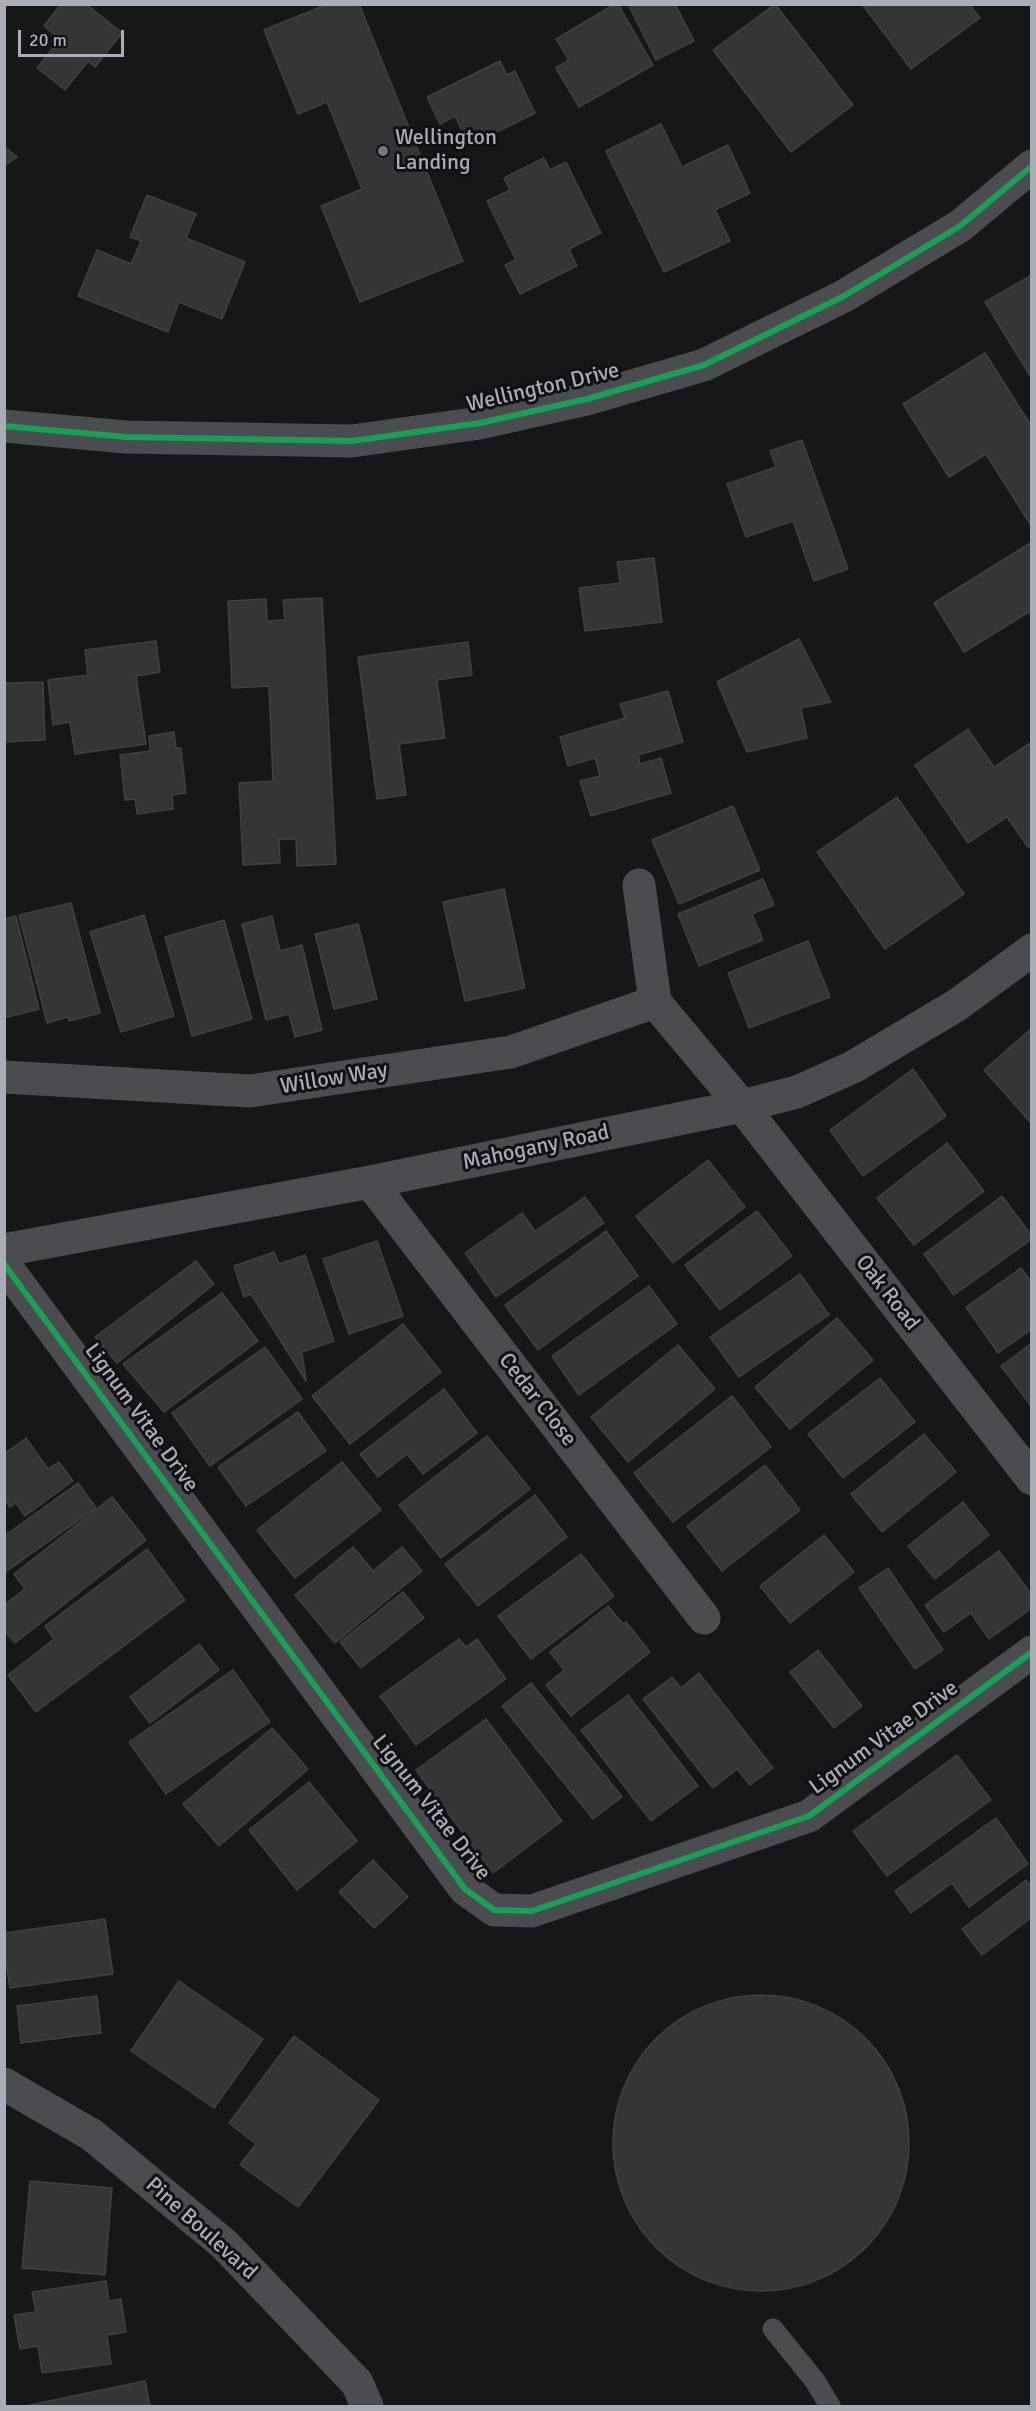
<!DOCTYPE html>
<html>
<head>
<meta charset="utf-8">
<style>
  body { margin:0 }
  #map { position:relative; width:1036px; height:2411px; overflow:hidden; background:#171717; font-family:Signika,sans-serif }
  canvas { display:block }
  .frame { position:absolute; inset:0; border:6px solid #a8adb8; pointer-events:none }
  .scale { position:absolute; left:18px; top:30px; width:106px; height:27px; box-sizing:border-box; border:3px solid #a8adb8; border-top:0; padding-left:8px; font-size:18px; line-height:21px; white-space:nowrap; color:#a8adb8; -webkit-text-stroke:4px #111113; paint-order:stroke }
</style>
</head>
<body>
<div id="map">
<canvas width="1036" height="2411"></canvas>
<div class="frame"></div>
<div class="scale">20 m</div>
</div>
<script>
const c = document.querySelector('canvas').getContext('2d');
c.lineJoin = 'round';
function fillPath(path, color) { c.fillStyle = color; c.fill(path, 'evenodd'); }
const toPath = rows => new Path2D(rows.map(r => 'M' + r).join(''));
function strokePath(path, color, width, dash) { c.strokeStyle = color; c.lineWidth = width; c.lineCap = dash ? 'butt' : 'round'; c.setLineDash(dash || []); c.stroke(path); }
function drawText(font, color, halo, rows, align = 'center') {
  c.font = font + ' Signika,sans-serif'; c.lineWidth = 6; c.setLineDash([]); c.textBaseline = 'middle'; c.strokeStyle = halo; c.fillStyle = color; for (const [text, x, y, turn = 0] of rows) {
    c.save(); c.translate(x, y); c.rotate((+turn || 0) * Math.PI / 180); c.textAlign = isNaN(turn) ? turn : align; if (halo) c.strokeText(text, 0, 0); c.fillText(text, 0, 0); c.restore();
  }
}
const building = toPath([
  [61,4,86,4,122,33,95,67,88,61,65,90,37,68,60,39,44,26,61,4],
  [328,4,359,4,463,261,360,302,321,206,362,189,327,102,298,114,264,30,328,4],
  [615,4,618,4,653,65,579,107,556,68,569,60,556,39,615,4],
  [628,4,675,4,694,41,656,60,628,4],
  [775,4,853,105,791,152,713,50,775,4],
  [862,4,969,4,980,18,911,69,862,4],
  [500,61,507,75,515,71,535,113,469,146,455,116,440,124,427,97,500,61],
  [661,124,682,167,728,145,750,193,715,210,730,241,664,272,606,151,661,124],
  [4,146,17,157,4,166,4,146],
  [544,158,550,170,566,162,601,233,569,249,577,266,520,294,505,265,516,260,487,201,510,190,504,178,544,158],
  [147,195,196,214,186,238,245,262,222,319,179,302,168,332,78,296,97,250,131,264,141,241,130,237,147,195],
  [1032,275,1032,379,985,302,1032,275],
  [985,353,1032,427,1032,527,986,454,949,477,903,404,985,353],
  [802,440,848,569,814,581,793,521,746,537,727,484,776,467,770,451,802,440],
  [1032,542,1032,610,964,652,934,603,1032,542],
  [654,558,662,622,585,631,579,588,620,583,617,562,654,558],
  [322,598,336,864,297,866,296,839,279,839,280,863,243,865,239,783,273,781,269,686,232,688,228,601,266,599,267,621,285,620,283,600,322,598],
  [799,639,831,702,801,708,807,738,747,752,717,682,799,639],
  [156,641,160,672,136,676,146,744,75,754,70,722,53,725,48,680,88,675,85,650,156,641],
  [468,642,472,675,437,680,445,738,399,744,406,795,377,799,358,657,468,642],
  [43,682,45,740,4,742,4,683,43,682],
  [668,691,683,742,638,755,640,764,661,758,671,793,591,816,580,781,600,776,595,758,568,766,560,737,625,718,620,704,668,691],
  [968,729,994,767,1032,742,1032,845,1028,847,1007,817,968,843,915,765,968,729],
  [174,732,176,748,181,748,186,793,172,795,173,809,137,814,135,799,125,800,120,755,150,751,149,736,174,732],
  [897,797,964,894,885,949,817,852,897,797],
  [733,806,760,870,679,904,652,840,733,806],
  [763,879,774,905,752,914,763,940,699,966,678,914,763,879],
  [504,889,525,988,465,1001,443,902,504,889],
  [71,903,100,1013,69,1021,68,1017,47,1023,19,915,71,903],
  [144,915,174,1016,121,1032,90,932,144,915],
  [16,916,39,1009,4,1018,4,919,16,916],
  [272,916,280,951,302,945,322,1030,295,1037,289,1014,266,1020,242,924,272,916],
  [224,920,252,1019,192,1036,165,937,224,920],
  [358,924,377,999,334,1009,315,934,358,924],
  [808,941,830,997,749,1028,728,973,808,941],
  [1032,1028,1032,1124,984,1070,1032,1028],
  [913,1069,946,1116,863,1176,830,1130,913,1069],
  [947,1143,984,1191,914,1245,877,1198,947,1143],
  [708,1160,745,1207,673,1263,636,1216,708,1160],
  [1002,1196,1032,1236,1032,1239,954,1295,924,1254,1002,1196],
  [585,1197,604,1223,496,1297,465,1253,522,1213,535,1231,585,1197],
  [757,1211,792,1256,720,1310,685,1265,757,1211],
  [606,1231,638,1276,538,1350,505,1305,606,1231],
  [377,1241,403,1316,349,1334,323,1259,377,1241],
  [274,1252,279,1264,305,1255,334,1341,302,1352,306,1381,251,1294,244,1297,234,1266,274,1252],
  [196,1261,214,1284,117,1363,95,1337,196,1261],
  [1021,1268,1032,1283,1032,1329,998,1353,966,1307,1021,1268],
  [800,1274,829,1315,739,1377,710,1337,800,1274],
  [649,1286,677,1324,579,1395,552,1356,649,1286],
  [222,1293,258,1341,164,1412,123,1364,222,1293],
  [837,1318,873,1360,790,1429,755,1387,837,1318],
  [403,1324,441,1372,350,1444,312,1396,403,1324],
  [1032,1343,1032,1407,1001,1366,1032,1343],
  [678,1345,715,1389,628,1462,591,1417,678,1345],
  [265,1347,302,1399,210,1466,172,1413,265,1347],
  [880,1378,915,1422,843,1478,808,1434,880,1378],
  [444,1389,477,1433,423,1474,407,1454,378,1477,360,1454,444,1389],
  [732,1396,771,1447,673,1522,634,1473,732,1396],
  [298,1412,326,1451,246,1506,218,1467,298,1412],
  [924,1434,956,1472,882,1532,851,1494,924,1434],
  [487,1436,530,1489,441,1558,399,1505,487,1436],
  [26,1438,48,1469,59,1462,73,1481,25,1516,16,1503,10,1507,4,1499,4,1454,26,1438],
  [342,1462,381,1510,295,1578,257,1530,342,1462],
  [765,1465,800,1510,722,1571,687,1526,765,1465],
  [78,1483,96,1508,4,1573,4,1536,78,1483],
  [535,1495,567,1537,478,1606,445,1564,535,1495],
  [112,1497,146,1540,15,1643,4,1630,4,1605,25,1589,14,1574,112,1497],
  [963,1502,989,1535,935,1579,908,1546,963,1502],
  [824,1535,854,1572,790,1623,760,1586,824,1535],
  [353,1547,373,1571,402,1547,422,1571,335,1643,295,1595,353,1547],
  [147,1549,185,1600,36,1712,8,1675,54,1639,45,1626,147,1549],
  [999,1551,1032,1595,1032,1608,989,1639,971,1613,944,1632,925,1605,999,1551],
  [581,1554,614,1596,531,1659,498,1616,581,1554],
  [888,1568,943,1650,915,1669,859,1588,888,1568],
  [403,1592,424,1618,361,1668,340,1642,403,1592],
  [608,1606,623,1624,626,1622,650,1652,571,1716,546,1685,564,1670,550,1652,608,1606],
  [459,1639,466,1647,477,1639,506,1679,416,1745,380,1696,459,1639],
  [199,1644,219,1670,150,1723,130,1697,199,1644],
  [818,1650,862,1706,834,1728,790,1672,818,1650],
  [233,1670,270,1722,166,1794,129,1742,233,1670],
  [699,1673,773,1768,750,1785,737,1769,713,1788,643,1699,672,1677,681,1688,699,1673],
  [531,1683,622,1797,593,1819,502,1706,531,1683],
  [628,1695,698,1786,651,1821,581,1730,628,1695],
  [486,1719,562,1821,493,1873,416,1770,486,1719],
  [272,1728,308,1769,219,1846,183,1804,272,1728],
  [957,1755,991,1800,887,1876,853,1831,957,1755],
  [309,1782,357,1841,297,1890,249,1830,309,1782],
  [996,1818,1028,1864,969,1907,952,1883,911,1913,895,1891,996,1818],
  [373,1860,408,1897,374,1928,339,1892,373,1860],
  [1026,1880,1032,1887,1032,1917,982,1955,962,1929,1026,1880],
  [105,1919,113,1974,10,1988,4,1952,4,1933,105,1919],
  [179,1981,263,2039,214,2108,131,2051,179,1981],
  '613 2143a148 148 0 1 1 296 0a148 148 0 1 1-296 0Z',
  [97,1996,101,2033,21,2043,17,2006,97,1996],
  [294,2036,379,2100,298,2207,240,2165,256,2144,229,2123,294,2036],
  [30,2181,112,2188,105,2275,22,2268,30,2181],
  [106,2281,109,2301,121,2299,126,2332,107,2335,111,2364,42,2373,38,2346,20,2349,14,2315,36,2312,32,2292,106,2281],
  [145,2381,150,2406,31,2406,30,2405,145,2381]
]);
fillPath(building, '#353536');
strokePath(building, '#3f4043', 1.5);
strokePath(toPath([
  [773,2329,815,2381,830,2406]
]), '#4b4c50', 21);
strokePath(toPath([
  [4,426,126,437,352,441,480,423,587,399,704,365,844,296,960,226,1032,166],
  [639,885,655,1002,742,1106,1032,1479],
  [4,1077,250,1091,511,1052,655,1002],
  [370,1182,704,1618],
  [4,1250,370,1182,742,1106,797,1092,853,1067,957,1005,1032,950],
  [4,1264,465,1889,494,1910,532,1911,809,1816,1032,1652],
  [4,2084,92,2135,224,2244,357,2383,367,2406]
]), '#4b4c50', 33);
strokePath(toPath([
  [4,426,126,437,352,441,480,423,587,399,704,365,844,296,960,226,1032,166],
  [4,1264,465,1889,494,1910,532,1911,809,1816,1032,1652]
]), '#1a9f57', 6);
for (const [x, y, r, color] of [
  [383,151,6,"#757880"]
]) { const dot = new Path2D(); dot.arc(x, y, r, 0, 2 * Math.PI); c.fillStyle = color; c.fill(dot); strokePath(dot, '#111113', 2); }
drawText('22px', '#a8adb8', '#111113', [
  ["Wellington",395,138],
  ["Landing",395,163]
], 'left');
drawText('22px', '#a8adb8', '#111113', [
  ["Wellington Drive",543,388,-13],
  ["Willow Way",334,1079,-9],
  ["Mahogany Road",536,1148,-12],
  ["Oak Road",887,1293,52],
  ["Cedar Close",537,1400,52],
  ["Lignum Vitae Drive",141,1418,54],
  ["Lignum Vitae Drive",884,1738,-36],
  ["Lignum Vitae Drive",431,1808,52],
  ["Pine Boulevard",201,2229,42]
]);
</script>
</body>
</html>
